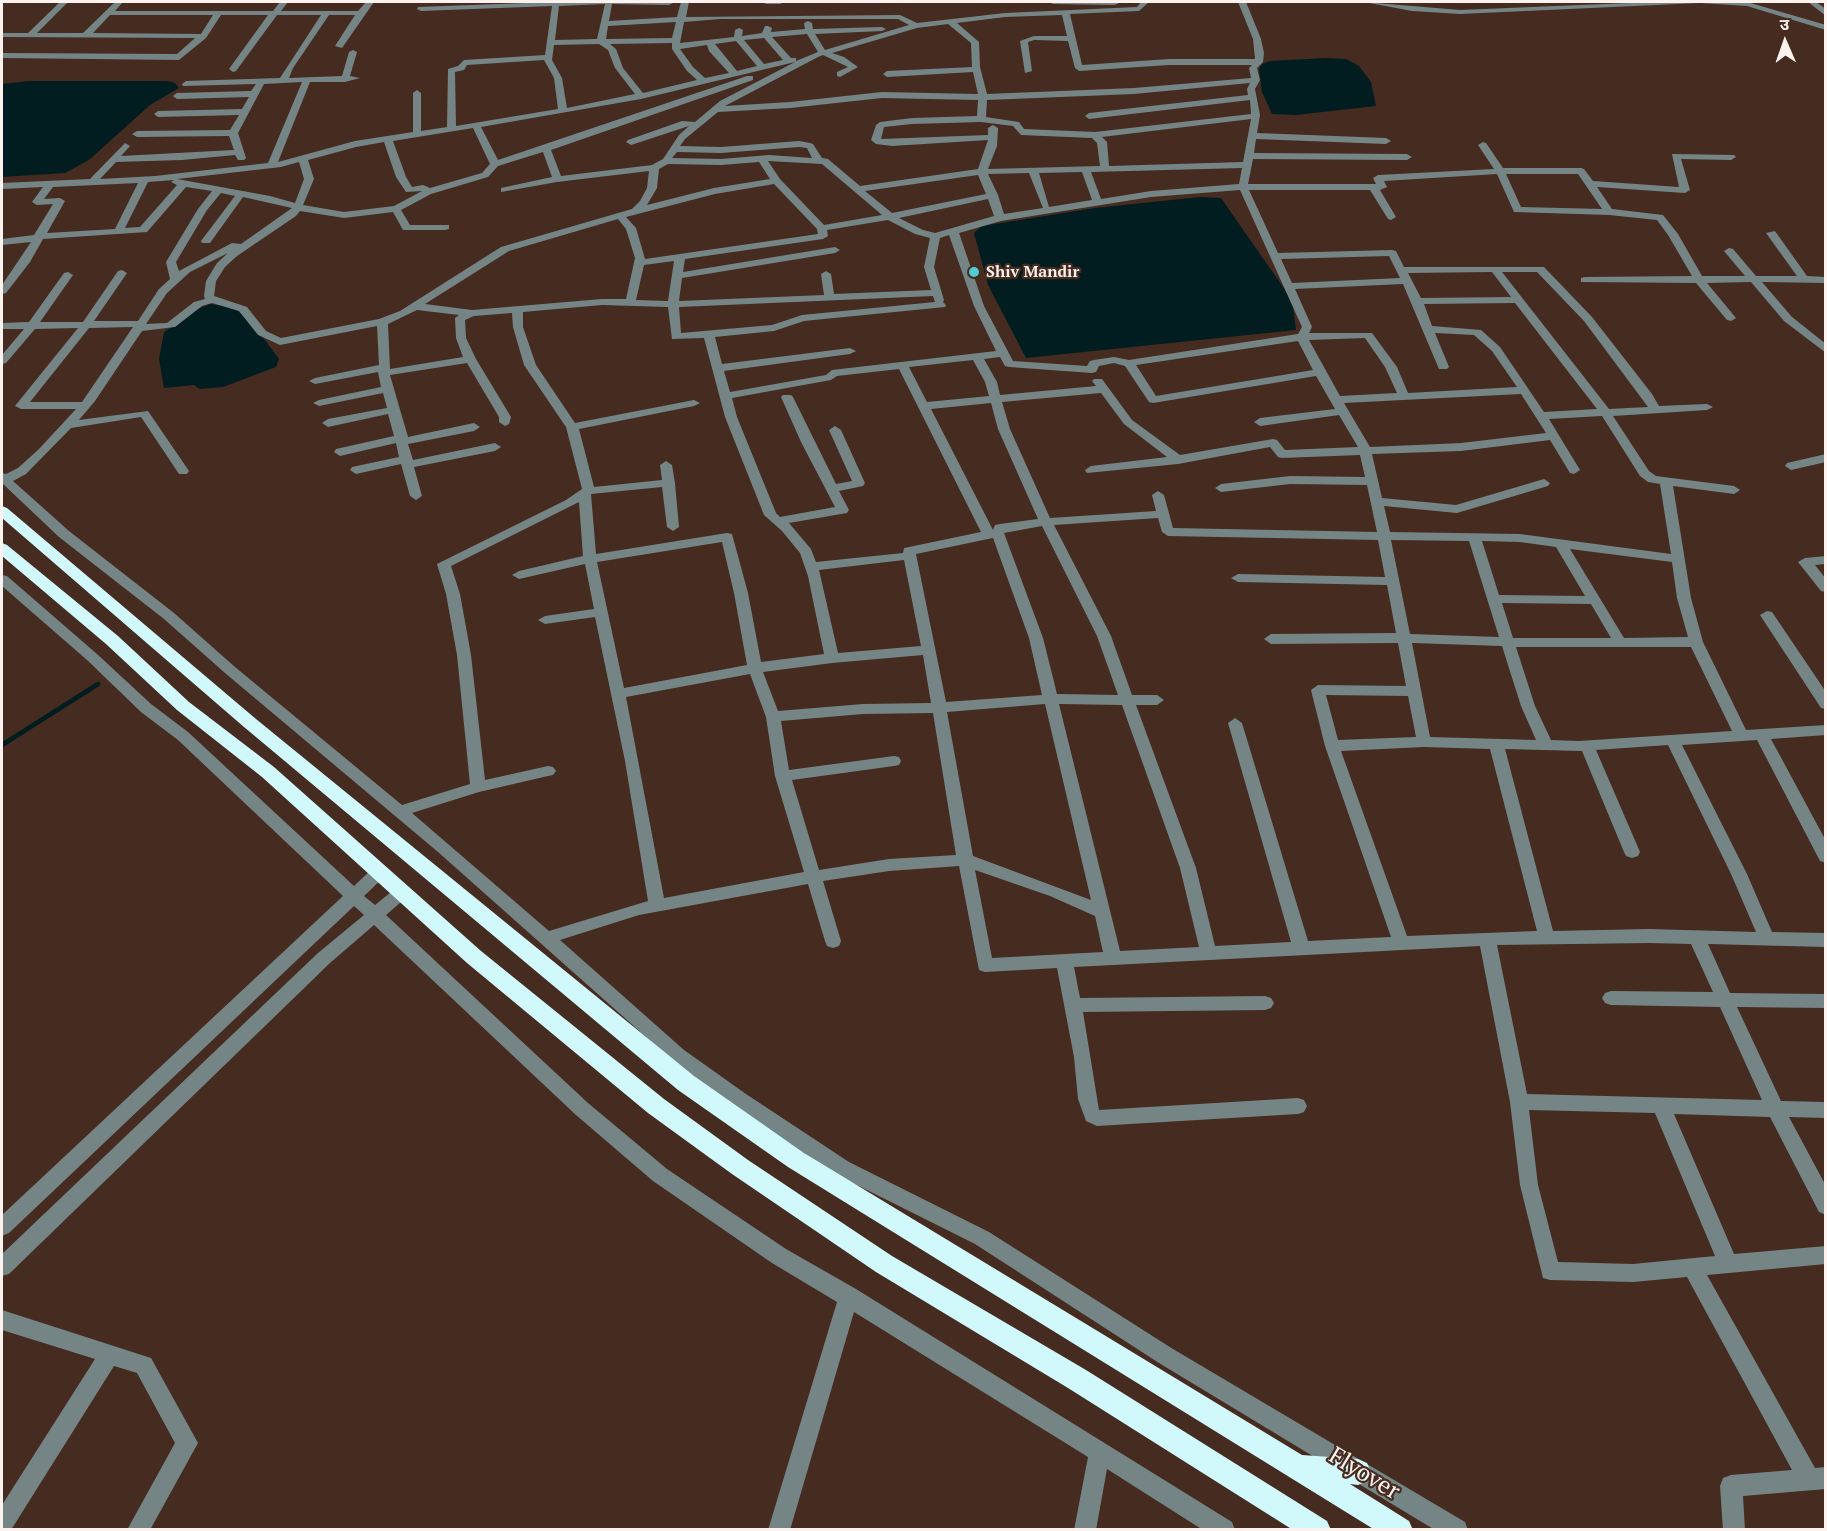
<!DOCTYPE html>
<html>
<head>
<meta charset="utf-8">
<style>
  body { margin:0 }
  #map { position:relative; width:1827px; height:1531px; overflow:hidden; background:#462b21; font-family:"PT Serif","Noto Sans Devanagari",serif }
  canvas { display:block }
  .frame { position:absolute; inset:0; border:3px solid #fdf2ee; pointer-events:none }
  .north { position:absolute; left:1755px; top:12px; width:60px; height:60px; -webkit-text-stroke:4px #462b21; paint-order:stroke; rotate:358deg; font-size:16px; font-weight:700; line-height:24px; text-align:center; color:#fdf2ee }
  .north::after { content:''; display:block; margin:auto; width:21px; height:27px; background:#fdf2ee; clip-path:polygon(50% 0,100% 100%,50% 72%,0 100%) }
</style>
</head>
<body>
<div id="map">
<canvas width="1827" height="1531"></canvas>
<div class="frame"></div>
<div class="north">उ</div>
</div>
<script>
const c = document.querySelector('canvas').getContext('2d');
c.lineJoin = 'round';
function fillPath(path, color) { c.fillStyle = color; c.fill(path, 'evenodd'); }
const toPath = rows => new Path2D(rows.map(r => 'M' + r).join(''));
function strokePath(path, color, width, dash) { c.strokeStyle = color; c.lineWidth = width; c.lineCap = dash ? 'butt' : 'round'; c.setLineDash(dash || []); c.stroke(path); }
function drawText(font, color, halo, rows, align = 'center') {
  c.font = font + ' "PT Serif",serif'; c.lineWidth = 4.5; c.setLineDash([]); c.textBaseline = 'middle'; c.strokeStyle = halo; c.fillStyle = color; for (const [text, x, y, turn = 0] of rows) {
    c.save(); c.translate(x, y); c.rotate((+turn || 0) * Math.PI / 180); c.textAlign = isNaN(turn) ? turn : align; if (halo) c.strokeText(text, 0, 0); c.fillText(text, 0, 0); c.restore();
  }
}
fillPath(toPath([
  [1326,58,1346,59,1359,66,1371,82,1376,106,1296,115,1272,114,1262,92,1259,69,1262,64,1270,61],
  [28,81,168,81,175,83,179,88,150,105,89,160,65,173,2,177,2,84],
  [1200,197,1221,198,1292,300,1296,330,1026,358,988,285,974,233,982,226,1095,208],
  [210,304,232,307,250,320,279,359,276,367,223,387,200,389,194,385,164,388,159,359,164,332,195,310]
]), '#021d1f');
strokePath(toPath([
  [2,745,98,684]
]), '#021d1f', 4.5);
fillPath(toPath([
  [60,2,68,2,37,33,83,33,115,2,123,2,115,11,273,11,280,2,288,2,281,11,358,11,366,2,374,2,342,48,335,46,355,15,329,15,293,68,289,78,342,76,349,52,353,50,357,52,350,76,360,78,345,82,310,82,278,162,355,141,413,132,413,93,417,90,421,93,421,131,447,127,448,69,458,66,464,60,545,55,552,6,421,11,417,9,418,7,553,2,673,3,669,5,612,4,609,21,677,17,681,2,689,2,686,17,900,15,917,23,1005,13,1137,7,1141,2,1149,2,1139,11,1070,14,1082,65,1169,59,1255,59,1253,39,1238,2,1246,2,1261,39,1264,53,1263,62,1257,68,1260,80,1255,89,1260,115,1257,133,1386,138,1391,141,1386,144,1256,139,1254,153,1407,154,1412,157,1407,160,1253,159,1248,184,1376,184,1373,178,1378,175,1494,169,1478,145,1483,142,1486,143,1503,168,1581,168,1584,169,1593,181,1679,187,1672,154,1734,155,1736,157,1731,160,1681,159,1690,190,1685,193,1597,187,1612,209,1663,215,1678,234,1702,276,1745,276,1724,251,1729,248,1733,249,1756,276,1797,276,1766,233,1775,231,1807,276,1826,277,1826,283,1762,282,1792,317,1826,344,1826,353,1784,321,1751,282,1707,283,1736,318,1731,321,1727,320,1696,283,1581,282,1581,278,1585,277,1692,276,1668,235,1657,220,1609,215,1514,212,1497,174,1384,181,1387,187,1380,190,1396,217,1391,220,1388,219,1370,190,1249,190,1278,253,1392,250,1396,251,1404,267,1544,267,1592,317,1652,394,1659,406,1707,404,1713,407,1707,410,1613,416,1649,471,1656,476,1734,486,1740,490,1734,494,1673,486,1691,598,1703,642,1746,730,1826,725,1826,735,1771,739,1826,841,1826,863,1820,861,1757,740,1682,745,1747,874,1772,932,1826,933,1826,947,1708,944,1730,993,1826,994,1826,1008,1737,1007,1781,1101,1826,1102,1826,1118,1789,1117,1826,1186,1826,1215,1819,1212,1770,1117,1674,1114,1734,1254,1826,1246,1826,1264,1707,1275,1815,1468,1826,1467,1826,1489,1743,1496,1745,1530,1723,1530,1720,1486,1723,1478,1731,1475,1792,1470,1687,1277,1633,1282,1550,1280,1543,1278,1520,1185,1510,1102,1480,946,1074,967,1080,998,1265,996,1271,998,1274,1003,1271,1008,1265,1010,1083,1012,1099,1110,1298,1098,1304,1100,1307,1106,1304,1112,1298,1114,1097,1126,1086,1121,1078,1099,1074,1057,1057,968,985,972,979,970,959,866,889,871,823,881,841,941,839,946,833,948,827,946,825,941,808,884,639,915,560,940,684,1050,746,1094,849,1162,989,1232,1173,1349,1465,1522,1468,1530,1435,1530,1159,1363,975,1244,835,1174,734,1106,672,1060,438,852,225,673,164,619,59,537,2,483,2,473,6,474,18,468,39,449,76,409,21,409,15,406,78,328,35,329,6,363,2,364,2,355,24,329,2,329,2,323,29,322,64,273,68,272,73,275,40,322,83,322,118,271,122,270,127,273,94,321,138,321,159,289,170,279,166,262,198,209,212,191,186,187,147,232,43,239,30,262,6,293,2,294,2,285,31,242,2,245,2,239,34,235,53,204,37,205,32,202,43,187,2,189,2,183,90,179,125,143,130,146,121,156,234,150,229,136,137,137,132,134,137,131,230,130,239,115,158,117,154,114,158,111,242,109,249,97,177,99,173,96,177,93,251,91,256,84,183,86,182,84,186,81,280,78,321,15,277,15,236,71,233,72,229,69,268,15,221,15,206,38,179,60,2,58,2,53,177,54,195,38,2,37,2,33,28,33,60,2],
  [605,4,597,39,555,40,559,6,605,4],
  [110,15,213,15,201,34,93,33,110,15],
  [1062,15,1067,36,1034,36,1020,41,1025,73,1032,71,1028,42,1034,40,1068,41,1075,68,1079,71,1169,65,1252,65,1249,68,1251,78,1134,88,987,94,980,67,979,42,957,23,1005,17,1062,15],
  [720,19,898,19,909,25,825,50,815,34,882,31,886,29,882,27,813,29,812,23,808,21,804,23,805,29,771,32,772,28,768,26,765,26,762,33,742,36,743,30,739,28,735,30,734,37,680,43,684,22,720,19],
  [676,22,672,38,606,39,608,26,676,22],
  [948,24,971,43,972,67,887,71,883,74,887,77,973,72,978,94,882,92,790,102,725,106,818,57,823,55,848,67,837,72,837,76,840,77,858,67,844,57,832,53,917,28,948,24],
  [807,34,818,52,796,61,796,58,791,58,772,37,807,34],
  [764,38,783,60,764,64,744,40,764,38],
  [736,41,757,66,737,71,715,44,736,41],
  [672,43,672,49,687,71,697,80,643,93,623,68,616,49,610,44,672,43],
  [599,44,608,50,615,68,635,94,567,108,562,78,552,60,554,45,599,44],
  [707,45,709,51,729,73,705,78,693,67,680,49,707,45],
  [544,60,554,78,558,109,456,126,455,72,464,70,467,65,544,60],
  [795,62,720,101,695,122,682,121,628,140,626,142,631,145,689,126,679,135,663,159,652,165,561,176,551,150,753,80,753,76,747,76,498,160,481,127,641,99,795,62],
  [302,82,268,163,155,176,100,179,116,162,182,160,235,155,238,160,244,160,246,158,238,133,264,84,302,82],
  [1250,83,1247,89,1248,95,1089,113,1085,116,1089,119,1250,100,1251,114,1095,132,1024,129,1019,122,986,117,987,100,1134,94,1250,83],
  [882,98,978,100,977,116,912,118,880,122,876,125,871,140,876,144,892,146,988,140,978,169,860,186,828,159,822,158,813,144,810,143,799,141,721,147,680,146,685,139,718,112,790,108,882,98],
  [1251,119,1243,162,1109,166,1107,142,1102,137,1251,119],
  [981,122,1013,126,1021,135,1092,138,1097,143,1100,166,988,169,997,146,998,128,993,125,988,128,988,135,881,139,884,127,912,124,981,122],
  [473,128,490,164,482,173,430,188,423,185,412,187,406,177,393,141,473,128],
  [384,142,396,177,406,192,422,191,394,206,344,212,303,205,314,179,308,160,356,147,384,142],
  [799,147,807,148,812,158,769,155,721,159,672,158,677,152,721,153,799,147],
  [543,152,552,177,501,188,501,192,557,182,649,171,647,188,640,201,632,209,501,247,400,311,379,319,281,338,266,331,247,307,214,296,216,281,225,267,237,256,296,216,300,211,344,218,393,212,403,230,445,230,449,229,449,225,410,225,401,210,431,194,488,177,498,166,543,152],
  [768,161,822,164,882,215,824,225,780,179,768,161],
  [299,162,304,179,295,203,270,196,177,179,281,167,299,162],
  [759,162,770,179,714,188,647,205,657,188,659,169,668,164,721,165,759,162],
  [1242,168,1239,184,1151,191,1101,199,1091,172,1242,168],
  [1082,172,1092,200,1049,207,1039,173,1082,172],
  [1029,173,1043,208,1004,214,998,195,988,174,1029,173],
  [1506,174,1578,174,1602,209,1521,207,1506,174],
  [978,175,986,194,892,213,865,191,978,175],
  [174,180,171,182,177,185,140,227,125,228,148,182,174,180],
  [138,183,115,229,47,233,65,201,60,198,44,199,53,187,138,183],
  [774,184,817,229,818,234,645,259,636,228,626,217,715,194,774,184],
  [1240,190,1302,327,1298,334,1129,360,1114,357,1094,360,1090,361,1087,366,1013,361,984,306,959,233,1001,221,1151,197,1240,190],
  [221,193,235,196,201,241,202,243,210,243,243,197,292,208,241,244,232,243,179,271,176,262,207,210,221,193],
  [988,199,994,216,935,233,923,230,899,218,988,199],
  [618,219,626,229,635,258,626,299,602,299,472,310,425,304,509,251,618,219],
  [888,220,915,234,930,238,924,267,931,290,834,294,831,274,826,271,821,274,824,295,679,301,682,278,835,253,840,250,835,247,683,272,685,259,823,239,828,236,827,230,888,220],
  [949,235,974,306,996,351,832,370,826,375,730,392,724,371,850,354,856,351,850,348,722,364,715,337,774,331,804,321,945,307,946,305,943,302,944,300,934,267,940,238,949,235],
  [228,253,217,263,206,281,204,296,205,299,194,302,167,323,146,324,167,293,190,272,228,253],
  [1389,256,1400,278,1292,283,1281,259,1389,256],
  [674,261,668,301,636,300,644,265,674,261],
  [1492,272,1511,297,1421,298,1408,273,1492,272],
  [1502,272,1537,272,1584,321,1648,407,1609,409,1502,272],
  [1403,284,1439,369,1447,369,1449,367,1435,333,1474,335,1492,351,1517,387,1408,393,1397,367,1372,333,1309,333,1312,327,1295,289,1403,284],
  [933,296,935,302,802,315,772,325,681,333,679,307,933,296],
  [212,303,239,311,258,335,280,345,377,326,379,365,315,378,309,381,315,384,378,372,381,387,319,400,313,403,319,406,383,393,387,408,328,419,322,423,328,427,388,414,394,436,336,449,334,452,340,456,396,443,399,457,352,467,350,470,356,474,401,464,410,496,416,500,422,496,414,467,495,451,501,447,495,443,413,460,408,444,474,431,480,427,474,423,408,437,390,375,467,363,499,417,499,422,505,426,509,424,511,417,476,359,466,338,465,320,474,316,512,313,513,327,524,365,566,427,582,489,566,500,437,564,446,594,457,655,470,784,402,805,235,667,174,613,69,531,13,481,26,474,71,428,141,417,179,474,187,474,189,471,148,411,79,420,95,401,142,331,175,327,202,306,212,303],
  [1515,303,1597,409,1544,412,1500,347,1481,330,1432,326,1424,304,1515,303],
  [602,305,668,307,672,339,704,338,725,417,764,515,782,531,800,553,808,576,824,654,761,662,748,593,732,534,727,533,596,554,591,494,662,487,667,527,673,531,679,527,675,483,672,465,666,461,660,465,662,480,594,487,579,429,694,406,700,403,694,400,575,423,536,365,523,327,523,312,602,305],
  [417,310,459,315,455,318,456,338,463,357,390,369,388,324,417,310],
  [133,327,82,402,30,402,89,328,133,327],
  [1365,338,1385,367,1397,393,1340,396,1309,340,1365,338],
  [1298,341,1313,370,1156,396,1136,365,1298,341],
  [1000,357,1005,366,1009,367,1092,373,1096,372,1099,366,1114,363,1125,366,1149,402,1153,403,1316,376,1335,409,1260,418,1254,422,1260,426,1339,415,1358,447,1285,450,1277,440,1273,439,1180,455,1132,420,1102,379,1094,379,1092,381,1096,386,1000,395,997,382,984,359,1000,357],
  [973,360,985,382,989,396,927,402,909,367,973,360],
  [899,369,981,532,909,547,904,548,903,553,816,562,811,549,789,523,847,513,849,510,839,491,863,486,865,483,841,430,835,426,829,430,852,481,836,484,793,397,791,395,783,395,781,397,801,442,835,507,780,517,776,513,737,417,732,398,831,380,837,376,899,369],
  [1101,393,1124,424,1167,457,1091,466,1085,470,1087,473,1178,464,1270,447,1278,457,1282,458,1360,455,1365,477,1290,476,1221,484,1215,488,1221,492,1290,484,1367,485,1377,532,1173,528,1164,495,1158,491,1152,495,1156,511,1050,518,1010,429,1002,402,1101,393],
  [1521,394,1546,433,1461,443,1370,447,1344,403,1521,394],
  [991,403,998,429,1038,519,1000,524,995,525,993,530,931,409,991,403],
  [1602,416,1640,476,1648,482,1660,484,1671,554,1520,534,1390,532,1384,506,1457,513,1548,486,1550,483,1544,479,1456,505,1382,498,1372,454,1461,451,1550,440,1570,473,1574,474,1580,470,1549,419,1602,416],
  [579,502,583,556,519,571,512,575,519,579,585,564,594,609,545,616,538,620,545,624,595,617,625,761,648,901,549,931,412,813,479,792,548,776,553,775,556,771,553,767,548,766,485,780,471,655,460,594,451,566,579,502],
  [1158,518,1162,532,1168,536,1378,540,1385,577,1238,574,1231,578,1238,582,1387,585,1396,633,1271,634,1264,639,1271,644,1398,643,1406,686,1318,685,1311,690,1325,746,1391,937,1308,941,1242,723,1235,718,1228,723,1291,942,1215,946,1196,868,1136,705,1157,705,1164,700,1157,695,1132,695,1111,636,1054,525,1158,518],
  [1042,526,1097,636,1118,695,1057,694,1043,638,1004,533,1042,526],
  [993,538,1029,638,1042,695,946,702,916,554,993,538],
  [1391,540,1469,541,1499,637,1410,634,1391,540],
  [1482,541,1520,542,1556,547,1585,596,1499,595,1482,541],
  [722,542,734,593,747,665,624,688,597,562,722,542],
  [1570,549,1672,562,1677,598,1688,637,1624,638,1570,549],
  [904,560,921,646,838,653,819,570,904,560],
  [1502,603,1591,604,1611,638,1513,638,1502,603],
  [1412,643,1502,646,1521,706,1536,740,1430,737,1412,643],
  [1516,647,1691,647,1732,731,1579,741,1551,740,1535,706,1516,647],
  [923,655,931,703,863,704,778,711,763,672,832,663,923,655],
  [750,674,766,717,775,776,804,872,664,898,626,697,750,674],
  [1326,695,1408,696,1416,737,1338,740,1326,695],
  [1045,704,1091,900,973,856,947,712,1045,704],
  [1059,704,1122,705,1180,868,1199,947,1120,951,1059,704],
  [933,713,956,855,889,859,819,870,792,780,894,766,899,765,901,761,899,757,894,756,789,770,781,721,863,714,933,713],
  [1668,745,1731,874,1756,932,1649,929,1553,931,1505,749,1582,751,1624,852,1626,856,1632,858,1638,856,1640,852,1596,750,1668,745],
  [1424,747,1490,749,1537,931,1407,936,1341,751,1424,747],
  [975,870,1050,896,1095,916,1103,952,992,958,975,870],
  [1649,943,1691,944,1713,992,1611,991,1605,993,1602,998,1605,1003,1611,1005,1720,1007,1762,1100,1527,1094,1497,945,1649,943],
  [1529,1110,1655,1113,1715,1256,1633,1264,1558,1262,1538,1185,1529,1110],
  [762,2,784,2,780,4,766,4,762,2],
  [1049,2,1118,2,1119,3,1115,5,1053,4,1049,2],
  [1364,2,1460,10,1653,2,1747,2,1826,25,1826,30,1747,6,1700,3,1460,14,1412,11,1364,2],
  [1808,2,1816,2,1826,9,1826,16,1808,2],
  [1826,454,1826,462,1791,470,1785,466,1787,463,1826,454],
  [1826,556,1826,564,1815,565,1826,579,1826,592,1821,591,1798,562,1805,558,1826,556],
  [2,575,7,576,97,654,151,704,188,732,354,886,373,868,385,868,387,872,385,876,364,896,375,905,396,888,402,886,408,888,410,892,408,896,386,915,588,1103,667,1169,786,1249,856,1289,1232,1522,1235,1530,1203,1530,1107,1469,1096,1530,1074,1530,1088,1457,854,1312,790,1530,768,1530,837,1302,772,1263,653,1181,576,1115,374,925,330,963,9,1274,2,1276,2,1254,318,953,364,915,354,906,9,1233,2,1236,2,1215,343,896,178,740,141,712,87,660,2,586,2,575],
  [1767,611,1772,612,1826,692,1826,709,1821,708,1760,615,1767,611],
  [2,1310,151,1358,198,1443,150,1530,127,1530,175,1443,137,1373,114,1366,11,1530,2,1530,2,1505,95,1359,2,1330,2,1310]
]), '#758586');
fillPath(toPath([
  [2,506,7,508,256,719,694,1076,804,1153,1302,1455,1358,1459,1367,1463,1371,1472,1367,1481,1358,1485,1350,1484,1409,1521,1413,1530,1375,1530,788,1167,678,1090,244,727,2,518,2,506],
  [2,543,7,545,118,636,189,702,274,767,481,951,664,1099,748,1160,892,1256,1086,1370,1327,1521,1331,1530,1293,1530,1068,1388,876,1272,732,1174,648,1113,467,963,262,777,177,710,106,644,2,556,2,543]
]), '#d1f9fc');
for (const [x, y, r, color] of [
  [974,272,6,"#51ccd5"]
]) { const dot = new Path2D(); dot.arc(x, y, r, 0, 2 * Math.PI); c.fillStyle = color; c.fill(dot); strokePath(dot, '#462b21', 2); }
drawText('bold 16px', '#fdf2ee', '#462b21', [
  ["Shiv Mandir",986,272]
], 'left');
drawText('24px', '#fdf2ee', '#462b21', [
  ["Flyover",1364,1474,31]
]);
</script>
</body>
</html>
